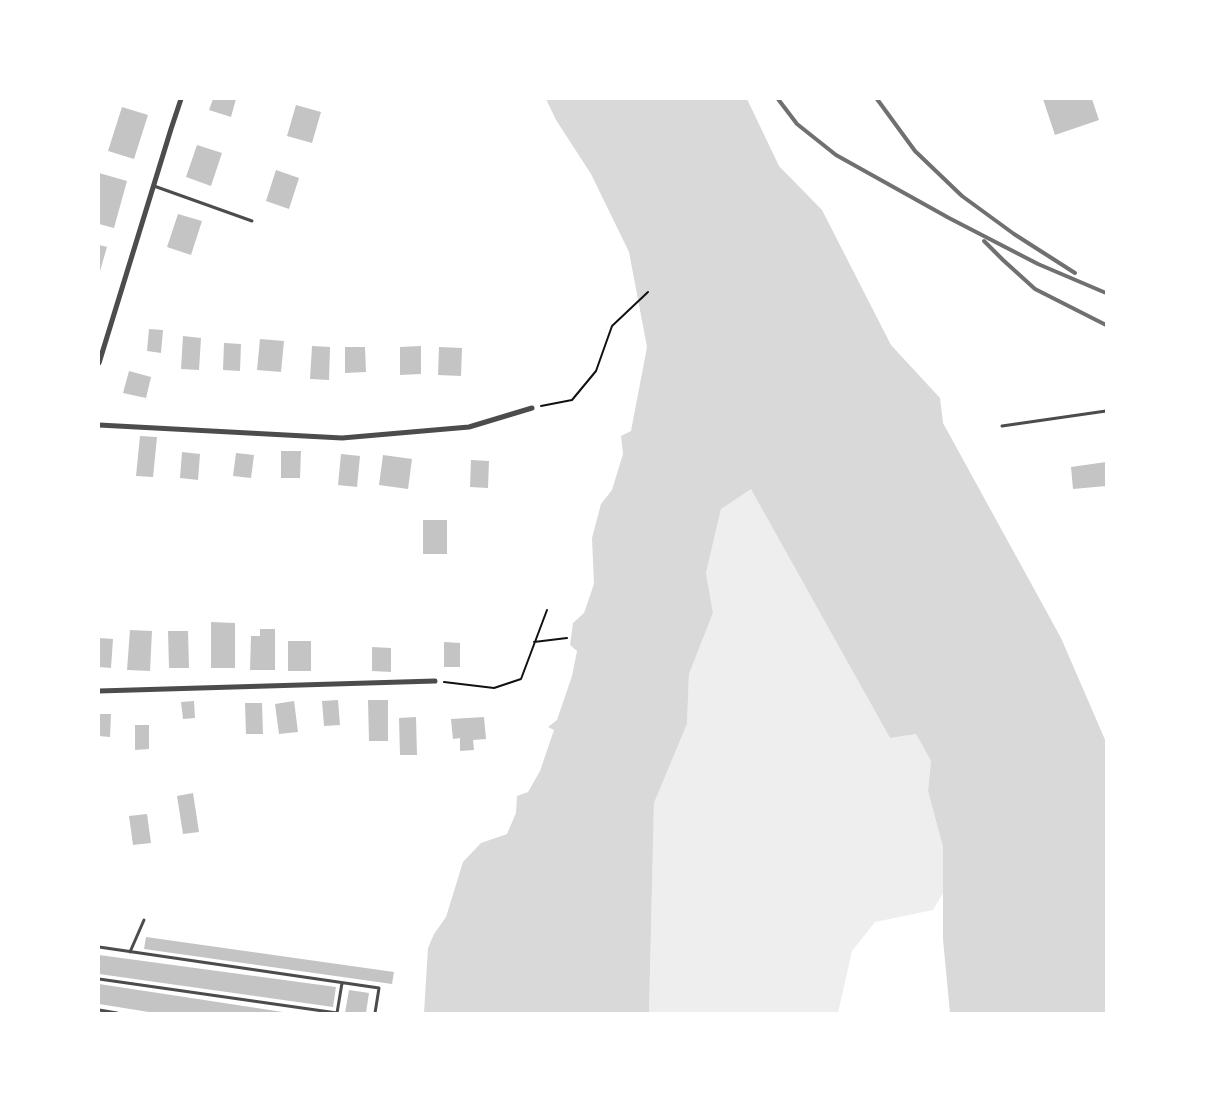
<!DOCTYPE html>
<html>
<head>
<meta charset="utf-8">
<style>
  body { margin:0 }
  #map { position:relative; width:1205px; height:1112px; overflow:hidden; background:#fff; font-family:Roboto,sans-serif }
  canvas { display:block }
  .frame { position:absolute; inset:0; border:100px solid #fff; pointer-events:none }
</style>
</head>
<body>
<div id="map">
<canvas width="1205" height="1112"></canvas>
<div class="frame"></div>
</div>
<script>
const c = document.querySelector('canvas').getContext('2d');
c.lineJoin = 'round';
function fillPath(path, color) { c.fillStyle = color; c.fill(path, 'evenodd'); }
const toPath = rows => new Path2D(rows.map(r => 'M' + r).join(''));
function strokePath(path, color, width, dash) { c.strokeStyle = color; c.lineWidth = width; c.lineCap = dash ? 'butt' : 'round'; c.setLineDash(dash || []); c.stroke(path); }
fillPath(toPath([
  [751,488,890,738,916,734,931,761,928,791,943,847,943,893,933,910,875,922,852,951,838,1013,649,1013,654,803,687,724,689,674,713,613,706,573,721,509]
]), '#eee');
fillPath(toPath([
  [546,99,747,99,779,166,822,210,891,345,940,398,943,423,1061,638,1106,742,1106,1013,950,1013,943,939,943,847,928,791,931,761,916,734,890,738,751,489,721,509,706,573,713,613,689,674,687,724,654,803,649,1013,424,1013,428,948,434,934,446,917,463,862,481,843,507,834,516,813,517,796,528,792,540,771,554,730,548,727,557,720,572,676,577,651,570,645,573,623,584,613,594,584,592,538,601,504,612,490,623,454,621,436,631,431,647,347,629,252,591,174,556,120]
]), '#d9d9d9');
fillPath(toPath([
  [213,99,236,99,231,117,209,110],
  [1043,99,1092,99,1099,120,1055,135],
  [296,105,321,112,312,143,287,136],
  [122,107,148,115,134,159,108,151],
  [197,145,222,153,211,186,186,177],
  [276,170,299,178,289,209,266,201],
  [99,173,127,181,114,228,99,224],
  [178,214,202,221,191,255,167,247],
  [99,245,107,247,100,271,99,271],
  [149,329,163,330,161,353,147,351],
  [183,336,201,338,199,370,181,369],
  [260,339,284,341,281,372,257,370],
  [224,343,241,344,240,371,223,370],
  [312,346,330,347,329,380,310,379],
  [421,346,421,374,400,375,400,347],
  [345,347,365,347,366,372,345,373],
  [439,347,462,348,461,376,438,375],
  [129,371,151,377,146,398,123,393],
  [140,436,157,437,153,477,136,476],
  [281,451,301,451,300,478,281,478],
  [182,452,200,454,198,480,180,478],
  [236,453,254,455,251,478,233,476],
  [341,454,360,456,357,487,338,485],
  [383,455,412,459,408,489,379,485],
  [471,460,489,461,488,488,470,487],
  [1106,462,1106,486,1073,489,1071,467],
  [423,520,447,520,447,554,423,554],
  [211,622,235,623,235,668,211,668],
  [260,629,275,629,275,670,250,670,251,636,260,636],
  [130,630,152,631,150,671,127,670],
  [168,631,188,631,189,668,169,668],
  [99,638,113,639,111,668,99,667],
  [288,641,311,641,311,671,288,671],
  [444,642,460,643,460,667,444,667],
  [372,647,391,648,391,672,372,671],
  [338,700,340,725,324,726,322,701],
  [368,700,388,700,388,741,369,741],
  [194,701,195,718,183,719,181,702],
  [294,701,298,732,279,734,275,704],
  [245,703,262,703,263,734,246,734],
  [99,714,111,714,110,737,99,736],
  [416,717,417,755,400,755,399,718],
  [484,717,486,739,473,740,474,750,460,751,460,738,453,739,451,719],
  [135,725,149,725,149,749,135,750],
  [193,793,199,832,183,834,177,796],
  [147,814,151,843,133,845,129,816],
  [146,937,394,972,392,984,144,949],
  [99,955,336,987,333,1007,99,974],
  [99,984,283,1012,282,1013,155,1013,99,1004],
  [349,990,369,993,366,1013,345,1013]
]), '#c4c4c4');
strokePath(toPath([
  [541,406,572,400,596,371,612,326,648,292],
  [534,642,567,638],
  [444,682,494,688,521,679,547,610]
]), '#111', 2);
strokePath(toPath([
  [154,186,252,221],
  [1002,426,1106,411],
  [99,947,379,988,375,1013],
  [130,952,144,920],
  [99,979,337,1013],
  [99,1010,117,1013],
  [337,1013,342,983]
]), '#4c4c4c', 3);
strokePath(toPath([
  [99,363,171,129,181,99],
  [99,425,342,438,469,427,532,408],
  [99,691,435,681]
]), '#4c4c4c', 5);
strokePath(toPath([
  [778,99,797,124,836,155,949,218,1038,264,1106,293],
  [877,99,915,151,962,196,1014,234,1075,273],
  [984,241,1003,260,1035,289,1106,325]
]), '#707070', 4);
</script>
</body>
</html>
